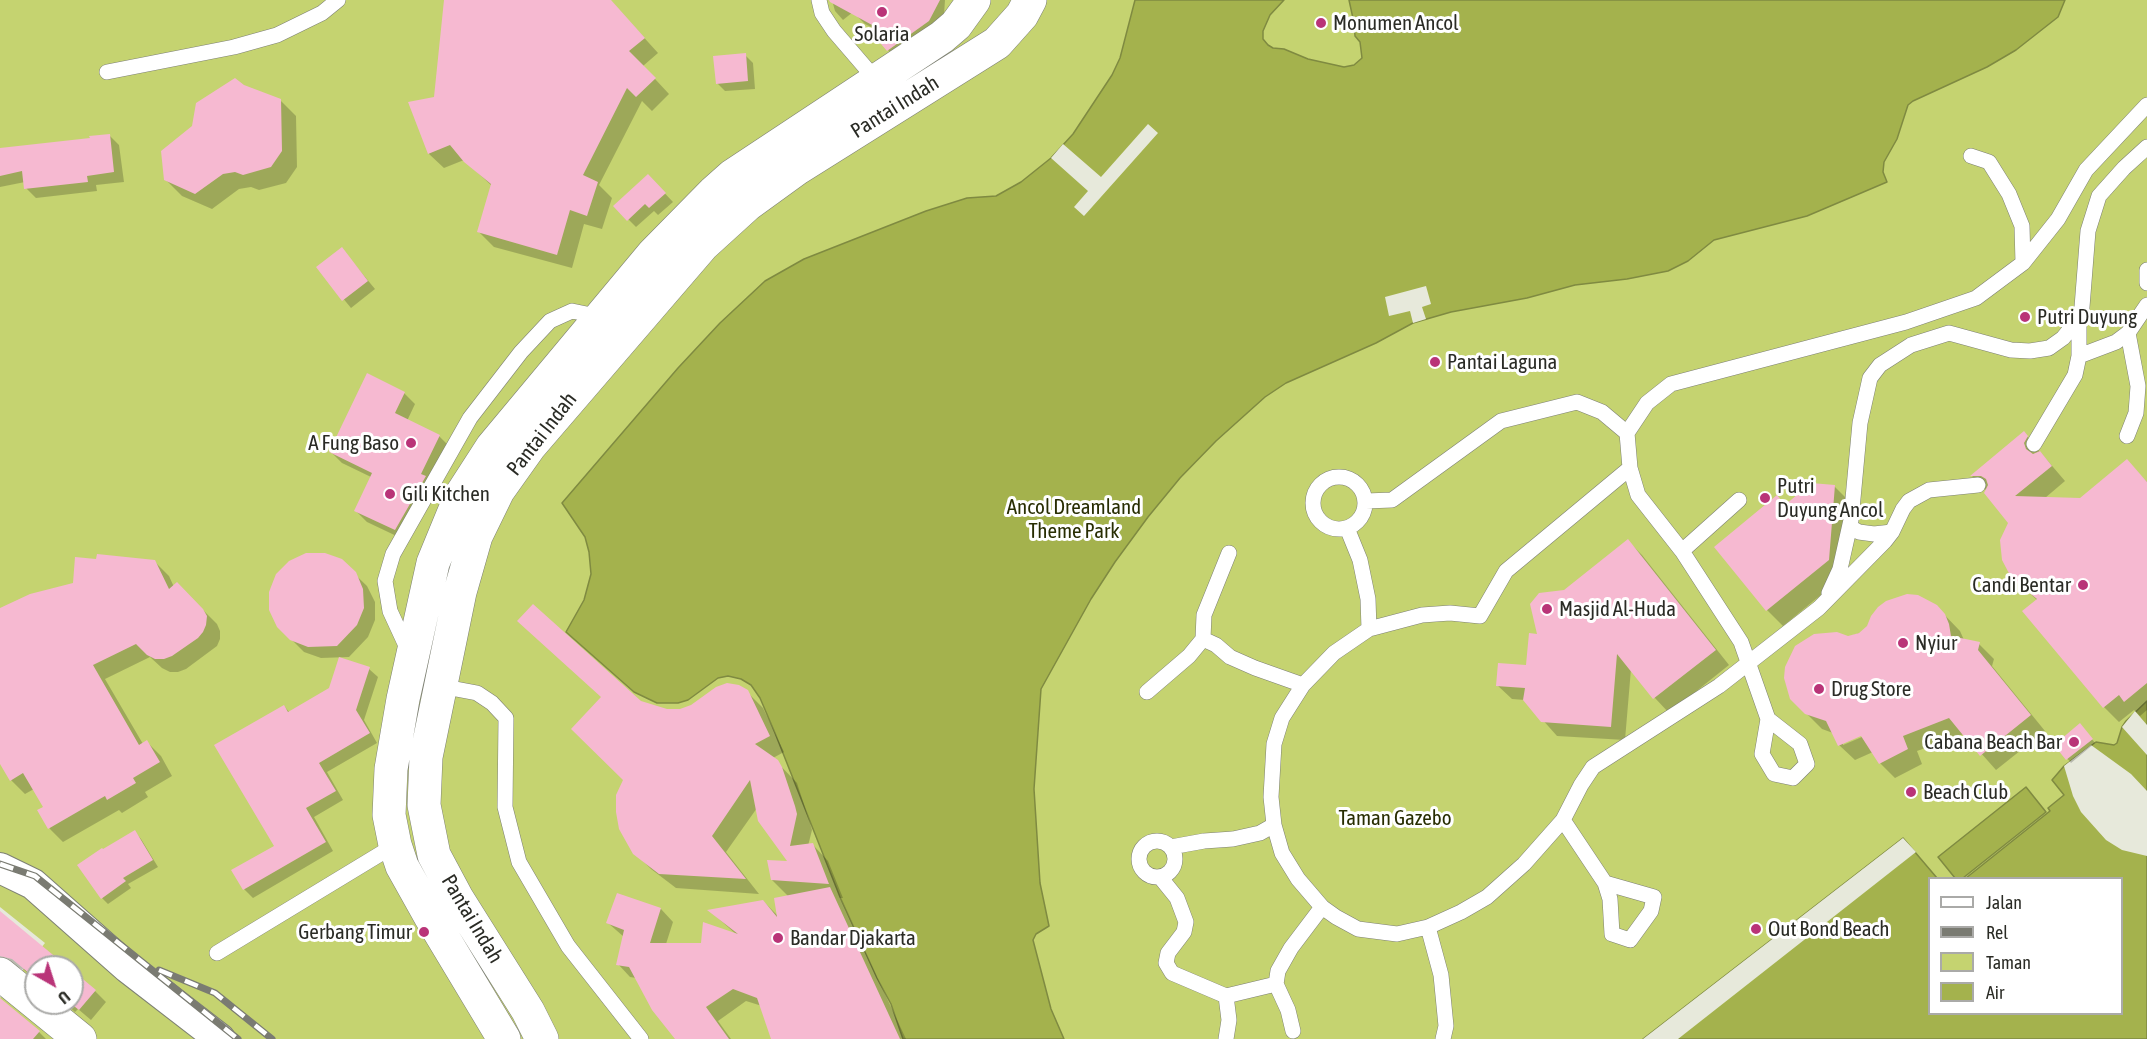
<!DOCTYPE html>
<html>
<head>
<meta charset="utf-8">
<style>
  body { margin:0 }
  #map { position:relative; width:2147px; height:1039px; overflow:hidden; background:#e7e9db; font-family:"Asap Condensed",sans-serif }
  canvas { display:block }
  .legend { position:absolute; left:1928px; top:877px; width:195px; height:138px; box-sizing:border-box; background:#fff; border:2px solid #aaaaa8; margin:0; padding:8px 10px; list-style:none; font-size:18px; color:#2a2b25 }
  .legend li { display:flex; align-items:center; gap:12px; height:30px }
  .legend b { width:30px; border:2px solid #aaaaa8 }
  .north { position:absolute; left:24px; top:955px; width:60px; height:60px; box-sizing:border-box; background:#fff; border:2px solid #aaaaa8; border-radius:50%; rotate:141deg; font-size:16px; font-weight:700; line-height:24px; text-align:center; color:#2a2b25 }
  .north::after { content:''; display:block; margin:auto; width:21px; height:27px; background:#b93478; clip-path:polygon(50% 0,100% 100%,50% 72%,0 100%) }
</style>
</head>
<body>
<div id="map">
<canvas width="2147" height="1039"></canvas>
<ul class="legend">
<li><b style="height:8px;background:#fff"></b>Jalan</li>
<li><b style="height:8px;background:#7a7b72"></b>Rel</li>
<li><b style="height:16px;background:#c5d370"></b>Taman</li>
<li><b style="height:16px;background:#a4b24d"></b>Air</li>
</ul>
<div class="north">U</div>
</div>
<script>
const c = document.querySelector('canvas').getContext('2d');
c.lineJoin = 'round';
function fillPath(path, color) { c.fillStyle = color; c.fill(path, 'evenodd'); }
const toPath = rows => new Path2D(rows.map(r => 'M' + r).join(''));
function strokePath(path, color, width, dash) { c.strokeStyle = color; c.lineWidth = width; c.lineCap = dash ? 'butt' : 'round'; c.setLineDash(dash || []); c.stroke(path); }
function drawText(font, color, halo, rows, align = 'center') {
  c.font = font + ' "Asap Condensed",sans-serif'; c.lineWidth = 6; c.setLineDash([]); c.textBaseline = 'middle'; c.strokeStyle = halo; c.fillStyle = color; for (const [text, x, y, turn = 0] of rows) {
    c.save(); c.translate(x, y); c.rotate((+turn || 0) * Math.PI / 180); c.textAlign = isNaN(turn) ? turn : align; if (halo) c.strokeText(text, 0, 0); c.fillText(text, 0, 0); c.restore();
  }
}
fillPath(toPath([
  [0,0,2147,0,2147,1039,0,1039,0,998,45,943,0,907],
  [1930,878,2122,878,2122,1014,1930,1014],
  [36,967,72,967,72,1003,36,1003]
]), '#c5d370');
const water = toPath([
  [1135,0,1284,0,1270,15,1263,31,1263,39,1268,45,1273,48,1284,49,1308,59,1344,67,1354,65,1362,58,1360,42,1355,36,1354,23,1349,0,2065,0,2058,17,2016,50,1987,67,1913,101,1908,105,1897,139,1884,162,1883,172,1887,182,1807,216,1714,240,1688,261,1668,271,1627,279,1575,285,1527,298,1451,312,1413,323,1376,343,1286,383,1265,397,1216,441,1180,478,1148,517,1115,562,1091,599,1041,689,1034,789,1040,883,1049,926,1036,934,1033,940,1051,1009,1064,1039,903,1039,891,1004,877,978,840,897,775,733,760,698,751,685,741,679,728,676,718,678,688,700,678,703,657,703,634,692,566,632,584,600,591,574,589,552,585,537,562,503,678,368,720,323,765,281,804,259,926,211,967,198,996,196,1021,182,1051,158,1073,134,1112,75,1120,58,1135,0],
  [2147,701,2147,1039,1643,1039,1903,838,1937,878,1930,878,1930,1014,2122,1014,2122,878,1966,878,2050,811,2048,808,2064,795,2052,780,2064,766,2096,742,2114,745,2117,743,2122,727,2126,721,2147,701],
  [2026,787,2046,812,1963,878,1955,878,1938,857,2026,787]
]);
fillPath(water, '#a4b24d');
strokePath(water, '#7f8a41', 1.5);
fillPath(toPath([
  [1148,124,1158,133,1084,216,1074,207,1088,191,1051,158,1063,144,1101,177],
  [1426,286,1431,304,1422,307,1426,319,1413,323,1410,311,1389,316,1385,297],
  [2135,711,2147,725,2147,755,2122,727],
  [2091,745,2131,774,2147,791,2147,856,2122,850,2106,840,2081,812,2073,796,2064,766],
  [1903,838,1916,852,1678,1039,1643,1039]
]), '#e7e9db');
fillPath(toPath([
  [446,0,610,0,658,53,643,66,669,94,652,111,642,101,599,185,612,198,602,229,584,224,572,268,494,247,479,232,492,186,464,160,444,168,429,154,410,103,435,98],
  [832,0,945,0,944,15,896,58,888,50,883,33,865,24,853,12,843,20,835,11],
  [745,55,753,63,755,89,725,91,717,83],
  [280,100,296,116,297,167,286,183,259,190,251,187,239,189,212,209,182,196,166,180],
  [109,135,119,145,124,182,96,185,97,191,36,198,26,188,25,182,0,187,0,149,91,140],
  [656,184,673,202,658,215,654,211,636,227,615,206],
  [342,249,375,289,351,308,318,268],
  [404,393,415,404,407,421,439,436,450,447,407,541,367,522,356,511,371,477,342,463,331,452],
  [2024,433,2065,481,2045,498,2081,499,2127,461,2147,482,2147,710,2140,716,2134,710,2119,722,2104,707,2037,600,2013,578,2010,523,1987,491,1972,476],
  [1834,486,1850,502,1844,576,1783,626,1767,610,1716,547,1786,506],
  [1628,541,1642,555,1729,665,1669,713,1655,698,1631,669,1625,740,1557,736,1525,700,1512,699,1497,685,1528,667,1539,635,1565,591],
  [341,561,367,586,375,602,375,620,368,637,349,657,321,658,304,652,278,626],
  [155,562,169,576,174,587,177,584,217,624,220,631,220,639,217,646,186,669,178,672,170,672,162,668,150,657,105,679,143,744,147,742,161,756,172,776,145,792,148,797,122,813,119,810,63,842,50,829,39,810,45,807,34,789,25,794,11,780,0,761,0,610],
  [1936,606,1960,631,1964,640,1979,644,1994,659,1992,666,2045,731,1996,770,1964,734,1917,751,1922,764,1895,778,1880,763,1873,752,1855,760,1839,745,1833,733,1822,729,1791,698,1786,667,1796,648,1848,637],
  [1868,731,1869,734,1843,745,1843,742],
  [369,669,378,677,364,720,377,743,327,772,343,800,314,817,333,851,253,898,244,889,233,871,276,846,284,706,290,713],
  [747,692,763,708,784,752,773,758,797,783,810,823,812,830,808,846,813,845,828,861,843,898,840,898,906,1039,772,1039,762,1006,746,1001,718,1021,731,1039,677,1039,636,978,630,977,618,964,624,937,608,923,661,909,673,922,666,944,702,944,737,935,710,911,763,901,779,917,788,896,772,880,790,862,757,808,726,852,759,894,676,888,651,869,635,853,625,780,641,703,666,711,680,710],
  [2084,729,2095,743,2071,763,2056,745],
  [135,832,141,839,158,867,128,884,131,888,108,904,102,898,103,851],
  [0,920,66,967,36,967,36,980,24,970,15,966,0,971],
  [95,991,106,1002,91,1020,78,1009,75,1012,65,1003,72,1003],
  [0,1000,39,1032,46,1039,0,1039]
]), '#0003');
fillPath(toPath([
  [444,0,611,0,645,38,629,51,656,78,636,97,627,88,583,175,598,182,587,216,570,210,557,255,477,232,491,184,464,162,450,145,428,154,408,102,434,97],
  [829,0,940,0,929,21,887,51,876,38,883,31,830,2],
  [746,53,748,81,716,84,713,56],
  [235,78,244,85,281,99,282,151,271,167,243,175,235,172,223,174,195,194,164,180,161,151,192,126,196,103],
  [110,134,114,172,87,176,88,182,24,189,22,171,0,176,0,148,90,138,89,136],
  [648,174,666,193,649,208,645,204,627,221,613,206],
  [342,247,368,281,342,301,316,267],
  [367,373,405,392,395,413,440,435,421,474,426,476,395,530,354,511,372,473,329,452],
  [2024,431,2028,436,2024,443,2026,449,2033,454,2040,451,2052,466,2015,496,2080,498,2127,459,2147,482,2147,683,2124,702,2119,695,2103,708,2022,611,2037,599,2012,579,2002,560,2000,540,2008,523,1984,493,1988,485,1986,479,1981,476,1970,476],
  [1811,483,1835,485,1829,560,1766,611,1714,547,1777,495,1785,505],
  [1628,539,1716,650,1653,699,1617,654,1611,727,1541,722,1523,700,1525,688,1496,686,1498,663,1526,665,1529,633,1537,634,1530,604,1539,593,1564,590],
  [306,553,325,553,342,559,356,572,363,589,364,608,357,625,337,646,308,647,290,640,277,627,269,610,269,592,276,574,289,561],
  [97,554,155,560,169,589,177,582,203,609,207,616,206,625,203,632,198,638,172,656,164,659,155,659,147,655,136,644,93,665,139,745,147,740,160,762,133,778,136,783,107,800,105,796,48,829,37,810,43,807,23,773,10,781,0,764,0,608,30,594,73,583,75,557,96,559],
  [1907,594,1918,595,1937,605,1945,614,1949,624,1951,636,1980,642,1978,650,2031,715,1980,756,1949,718,1903,736,1908,749,1879,764,1861,736,1838,746,1826,721,1805,714,1790,699,1784,678,1785,667,1795,646,1814,634,1837,632,1848,636,1859,633,1867,626,1871,616,1878,607,1886,601],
  [533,604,641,701,667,709,680,709,691,705,716,687,727,683,739,685,748,690,770,736,755,744,778,760,782,767,795,806,797,814,790,846,813,843,829,884,771,880,767,860,787,861,758,821,750,780,712,836,746,879,659,874,633,854,619,829,616,812,616,795,623,780,571,729,601,697,517,621],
  [339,657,370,667,356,710,370,733,319,763,336,791,306,808,326,842,243,890,231,870,274,846,214,745,284,705,288,712,329,688],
  [2080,723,2093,739,2066,760,2054,745],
  [135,830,153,860,123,878,126,881,101,899,77,865,102,848,103,849],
  [830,887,900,1039,771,1039,757,998,733,989,706,1007,729,1039,675,1039,652,1010,629,967,616,965,624,930,606,923,617,893,661,908,650,943,701,943,703,922,738,934,707,910,763,900,777,917,774,898],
  [0,911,64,964,68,967,36,967,36,979,12,959,0,956],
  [72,970,96,990,79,1010,70,1003],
  [0,998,40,1031,33,1039,0,1039]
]), '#f6b9d1');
const lane = toPath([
  [819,0,822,13,834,31,877,81],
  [107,72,234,47,277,35,322,13,338,0],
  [1971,156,1989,162,2009,194,2022,226,2023,263],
  [2147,270,2147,283],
  [2079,356,2116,342,2128,333,2147,305],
  [2127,436,2136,413,2138,386,2128,333],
  [2034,444,2075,375,2079,356,2079,318,2082,307,2088,231,2099,196,2124,168,2147,147],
  [1630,468,1506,571,1480,616,1450,613,1422,615,1369,629,1334,653,1303,685,1282,718,1274,744,1271,797,1274,825,1282,853,1298,879,1322,907,1336,917,1358,929,1397,934,1428,927,1461,912,1487,897,1524,864,1563,820,1581,785,1593,767,1719,686,1819,608,1885,541,1892,532,1903,509,1909,501,1929,490,1978,485],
  '1313 503a26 26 0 1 1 52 0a26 26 0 1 1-52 0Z',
  [1366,501,1392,500,1501,421,1577,402,1602,412,1627,433],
  [1850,527,1859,532,1874,534,1892,532],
  [1347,528,1360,560,1368,599,1369,629],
  [1682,551,1739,500],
  [1829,593,1840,569,1851,520,1860,423,1870,378,1880,365,1911,345,1949,333,2011,350,2030,351,2049,348,2063,338,2079,318],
  [1203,639,1216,645,1230,657,1255,668,1303,685],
  [408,650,390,611,385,581,393,554,470,418,521,352,550,321,572,311,601,317],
  [440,686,477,693,492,703,506,718,505,807,519,862,568,946,641,1039],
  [1147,692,1189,656,1203,639,1204,615,1229,553],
  [1768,719,1800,744,1807,764,1793,778,1774,774,1762,754,1768,719,1741,642,1682,551,1638,495,1630,468,1627,433,1647,403,1671,384,1906,322,1976,298,2023,263,2058,219,2086,170,2147,105],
  [1563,820,1605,883,1610,899,1612,934,1630,940,1651,911,1654,897,1605,883],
  '1139 859a18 18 0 1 1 36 0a18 18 0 1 1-36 0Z',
  [1171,847,1204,841,1233,839,1260,833,1274,825],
  [1160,877,1177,898,1186,922,1184,932,1168,953,1166,963,1172,973,1226,996,1276,984],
  [1428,927,1441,975,1446,1026,1443,1039],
  [217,953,395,845],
  [1226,996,1229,1020,1226,1039],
  [1293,1031,1288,1010,1276,984,1278,971,1291,948,1322,907]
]);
const street = toPath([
  [0,868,33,884,128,968,220,1039]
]);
const secondary = toPath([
  [0,974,80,1039],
  [504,1039,430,916,402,866,395,845,389,815,391,769,403,699,433,563,461,495,492,447,653,254,714,192,732,176,942,37,956,25,974,0],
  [542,1039,528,1011,457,898,434,855,424,805,426,757,460,592,476,536,498,491,530,446,703,245,747,205,798,168,997,43,1022,15,1030,0]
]);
strokePath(lane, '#7e8174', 16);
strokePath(street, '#7e8174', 32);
strokePath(secondary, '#7e8174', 34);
strokePath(lane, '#fff', 15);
strokePath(street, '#fff', 30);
strokePath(secondary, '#fff', 33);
const rail = toPath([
  [0,864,35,876,238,1039],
  [159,970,215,993,272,1039]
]);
strokePath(rail, '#7a7b72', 7);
strokePath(rail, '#fff', 4.5, [14]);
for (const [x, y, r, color] of [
  [882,12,6,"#b93478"],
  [1321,23,6,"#b93478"],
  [2025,317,6,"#b93478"],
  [1435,362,6,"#b93478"],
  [411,443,6,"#b93478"],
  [390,494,6,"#b93478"],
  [1765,498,6,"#b93478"],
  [2083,585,6,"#b93478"],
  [1547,609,6,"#b93478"],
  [1903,643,6,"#b93478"],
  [1819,689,6,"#b93478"],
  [2074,742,6,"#b93478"],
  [1911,792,6,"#b93478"],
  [1756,929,6,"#b93478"],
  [424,932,6,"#b93478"],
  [778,938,6,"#b93478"]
]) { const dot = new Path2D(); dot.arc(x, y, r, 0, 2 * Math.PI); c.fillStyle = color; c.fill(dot); strokePath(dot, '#fff', 2); }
drawText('21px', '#2a2b25', '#fff', [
  ["Monumen Ancol",1333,23],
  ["Solaria",882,34,"center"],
  ["Putri Duyung",2037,317],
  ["Pantai Laguna",1447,362],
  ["A Fung Baso",399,443,"right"],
  ["Putri",1777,486],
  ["Duyung Ancol",1777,510],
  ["Gili Kitchen",402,494],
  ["Candi Bentar",2071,585,"right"],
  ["Masjid Al-Huda",1559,609],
  ["Nyiur",1915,643],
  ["Drug Store",1831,689],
  ["Cabana Beach Bar",2062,742,"right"],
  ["Beach Club",1923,792],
  ["Out Bond Beach",1768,929],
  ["Gerbang Timur",412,932,"right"],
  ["Bandar Djakarta",790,938]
], 'left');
drawText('21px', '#2a2b25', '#fff', [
  ["Pantai Indah",895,107,-32],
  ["Pantai Indah",542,434,-52],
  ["Pantai Indah",472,919,59]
]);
drawText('21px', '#282d02', '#fff', [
  ["Ancol Dreamland",1074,507],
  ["Theme Park",1074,531],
  ["Taman Gazebo",1395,818]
]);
</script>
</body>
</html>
